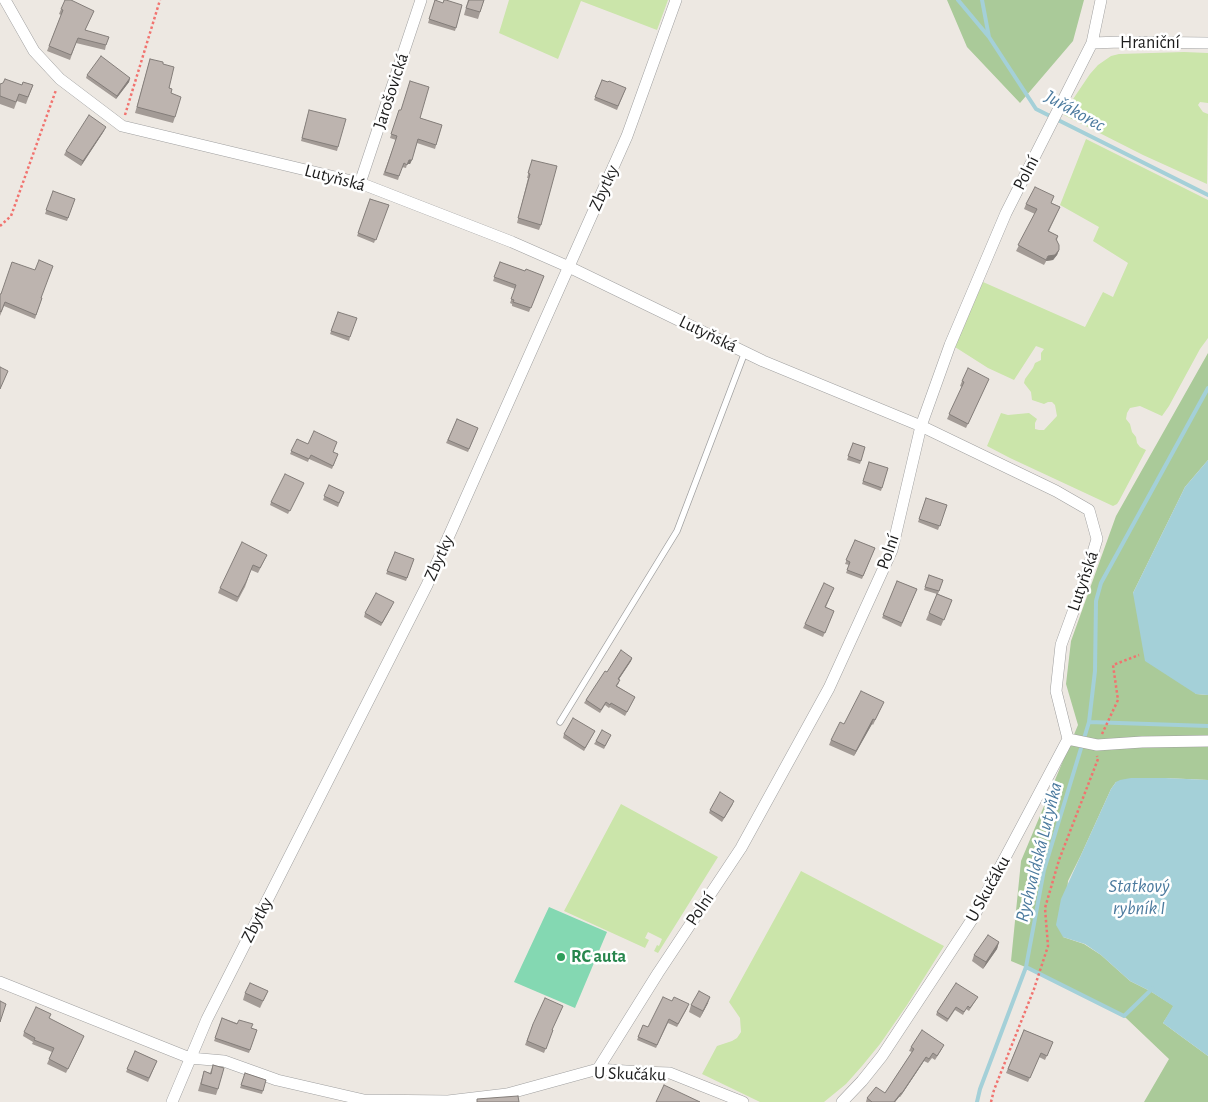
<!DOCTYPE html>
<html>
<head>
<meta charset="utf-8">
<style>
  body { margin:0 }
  canvas { display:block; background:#ede8e2 }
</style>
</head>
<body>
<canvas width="1208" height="1102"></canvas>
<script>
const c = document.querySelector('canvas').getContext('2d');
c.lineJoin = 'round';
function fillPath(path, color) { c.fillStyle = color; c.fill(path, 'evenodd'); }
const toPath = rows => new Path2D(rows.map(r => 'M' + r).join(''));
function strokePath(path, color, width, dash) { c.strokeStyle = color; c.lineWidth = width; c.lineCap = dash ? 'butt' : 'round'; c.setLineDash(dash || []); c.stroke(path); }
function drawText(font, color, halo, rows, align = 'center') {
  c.font = font + ' "Alegreya Sans",sans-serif'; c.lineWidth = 5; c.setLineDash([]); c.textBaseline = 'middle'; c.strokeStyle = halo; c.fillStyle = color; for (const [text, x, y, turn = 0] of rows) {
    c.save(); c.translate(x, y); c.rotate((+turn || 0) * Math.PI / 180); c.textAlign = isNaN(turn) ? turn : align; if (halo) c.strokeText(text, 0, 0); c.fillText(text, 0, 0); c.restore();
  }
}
fillPath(toPath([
  [509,0,668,0,657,30,581,1,558,59,499,33],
  [1184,52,1208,53,1208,103,1200,102,1198,105,1203,112,1208,114,1207,184,1143,155,1064,115,1067,108,1090,74,1098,65,1111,56,1119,54],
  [1086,139,1208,200,1208,338,1200,349,1169,406,1162,416,1140,406,1130,408,1127,413,1126,419,1130,424,1132,432,1136,437,1137,443,1140,447,1146,450,1119,501,1117,504,1113,506,1010,458,987,446,1001,413,1008,415,1029,413,1037,419,1035,423,1035,429,1039,430,1044,430,1057,416,1055,405,1052,402,1048,402,1044,404,1032,400,1031,392,1024,383,1025,379,1033,368,1035,363,1041,360,1041,353,1044,349,1036,346,1014,380,988,368,955,347,983,282,1085,327,1103,292,1113,297,1128,263,1093,241,1099,227,1060,205],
  [621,804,718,857,658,953,654,951,657,945,659,946,662,939,648,932,645,938,649,940,645,948,564,911],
  [801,871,944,946,907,1005,880,1044,862,1066,846,1084,824,1102,760,1102,702,1074,717,1046,732,1041,737,1038,741,1032,740,1018,729,1002]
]), '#cbe5aa');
fillPath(toPath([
  [947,0,1084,0,1073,41,1020,103,967,47],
  [1208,353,1208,460,1185,487,1133,593,1196,694,1208,695,1208,780,1165,778,1116,782,1111,789,1081,855,1068,881,1063,937,1084,944,1101,955,1130,981,1150,991,1174,1006,1163,1023,1208,1056,1208,1102,1144,1102,1169,1059,1126,1018,1042,974,1011,961,1021,861,1078,725,1066,684,1071,641,1116,516]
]), '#aaca99');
fillPath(toPath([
  [549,907,607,932,575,1008,514,982]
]), '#84d8b2');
fillPath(toPath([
  [1208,460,1208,695,1196,694,1145,661,1133,593,1185,487],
  [1131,778,1165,778,1208,780,1208,1056,1163,1023,1173,1006,1150,991,1130,981,1101,955,1085,944,1063,937,1056,925,1061,899,1111,789,1116,782,1120,780]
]), '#a4d0d8');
strokePath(toPath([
  [958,0,989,37],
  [982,0,989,37,1036,109,1208,195],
  [1089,722,1208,726],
  [1026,967,1124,1016,1153,988],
  [977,1102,980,1089,1026,967,1044,870,1089,722,1095,671,1096,601,1101,583,1208,388]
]), '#a4d0d8', 4);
const service = toPath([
  [560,722,677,531,745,352]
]);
const minor = toPath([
  [5,0,34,51,60,79,122,126,360,183,512,242,569,267,763,361,921,426,1056,491,1089,510,1097,539,1085,579,1061,645,1056,691,1068,739],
  [1092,43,1121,42,1208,43],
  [360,183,421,0],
  [1068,739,1097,745,1142,742,1208,741],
  [0,982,190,1058,224,1061,277,1080,364,1100,448,1101,507,1094,598,1069,640,1072,670,1073,743,1102],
  [598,1069,658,973,741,848,829,688,892,550,921,426,950,345,1006,213,1092,43,1101,0],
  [172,1102,207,1019,427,585,627,136,676,0],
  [842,1102,862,1081,882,1056,973,918,1068,739]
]);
strokePath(service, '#a0a0a0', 7);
strokePath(minor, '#a0a0a0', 12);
strokePath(toPath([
  [125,115,160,0],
  [0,226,11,216,56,90],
  [1102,734,1118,700,1113,665,1139,655],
  [991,1102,994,1090,1034,989,1048,946,1045,908,1059,860,1098,759,1097,756]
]), '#f1736f', 2.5, [2.5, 2.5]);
strokePath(service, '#fff', 5.5);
strokePath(minor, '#fff', 11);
fillPath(toPath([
  [435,0,443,3,462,5,455,31,428,23],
  [468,0,484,0,478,19,464,15],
  [61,9,94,11,85,30,106,45,105,50,76,43,70,60,47,51,61,15,59,14],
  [150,59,163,64,171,93,175,117,173,123,135,113],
  [87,75,130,78,129,82,116,99,86,78],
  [602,80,626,88,617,110,594,100],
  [0,84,22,85,33,85,26,104,17,101,14,109,0,104],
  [399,110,420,118,442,125,435,149,417,143,410,164,407,164,406,168,402,167,398,180,383,175,396,140,390,138],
  [308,114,338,147,337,151,301,141],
  [104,131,81,166,64,155,66,151],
  [532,160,541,225,539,230,517,223,528,178,527,178],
  [53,191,75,199,67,221,45,214],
  [370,199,389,205,374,243,357,236],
  [1052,203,1060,207,1049,231,1058,236,1057,240,1059,250,1057,255,1053,260,1046,261,1044,265,1016,251,1035,214,1024,209,1026,204],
  [500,262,525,271,544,276,529,312,512,306,512,304,510,303,515,289,493,281],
  [0,294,42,298,35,319,4,306,0,316],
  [338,312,350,337,349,341,330,334],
  [989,379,966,428,947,419,962,387,960,386,962,381],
  [457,419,478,428,468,452,446,443],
  [297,439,308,444,338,454,332,469,309,459,308,462,290,454],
  [853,443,865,447,860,464,847,460],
  [869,462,888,468,881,491,862,484],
  [329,485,344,492,338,507,323,500],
  [302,486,288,514,270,505,271,502],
  [926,498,947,505,938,530,918,522],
  [855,540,875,548,862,579,846,573,849,565,845,564],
  [395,552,414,559,406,581,386,574],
  [267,555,258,573,251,570,245,587,237,602,218,593,220,588],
  [929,575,943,580,938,594,952,600,941,626,926,620,937,594,924,590],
  [897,581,917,589,901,627,882,618],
  [834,588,826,607,834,611,823,637,803,628,805,624],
  [392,606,381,626,364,617,365,613],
  [632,658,631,661,619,679,619,683,617,686,635,697,625,716,610,707,609,708,605,705,600,713,584,703,586,700,607,672],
  [884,702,873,725,872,724,854,756,829,745,831,740,844,724],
  [595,731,584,751,563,738,564,734],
  [611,735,604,749,594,744,596,741],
  [733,804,722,822,709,813,710,810],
  [999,942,997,949,983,969,972,961,974,955],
  [268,991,260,1008,243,1000,245,993],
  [976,1000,969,1011,966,1009,963,1015,955,1010,947,1022,936,1015,937,1012],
  [708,1003,700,1018,689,1012,691,1005],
  [688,1007,677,1027,668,1023,656,1048,637,1040,643,1025,648,1027],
  [222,1018,257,1030,249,1053,214,1041],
  [50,1019,82,1041,66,1073,47,1064,52,1052,32,1044,33,1042,23,1036,24,1032],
  [533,1024,553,1030,544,1053,525,1045],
  [1024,1030,1053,1042,1045,1060,1039,1057,1028,1082,1006,1073],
  [911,1047,942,1049,935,1060,932,1058,928,1063,924,1061,900,1097,899,1097,895,1102,866,1102,867,1098,885,1093,912,1052,909,1051],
  [135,1051,157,1061,148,1082,126,1072],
  [213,1065,218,1089,216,1095,198,1091,204,1071,210,1073],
  [245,1073,266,1080,262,1094,240,1088]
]), '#a39b96');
fillPath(toPath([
  [130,78,129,82,116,99,117,96],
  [106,127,104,131,81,166,83,161],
  [409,160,412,160,410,164,407,164],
  [1059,250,1057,255,1053,260,1046,261,1044,265,1048,256],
  [632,658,631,661,617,682,618,679],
  [873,719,872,724,854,756,856,751],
  [999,942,997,949,983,969,986,962],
  [710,997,708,1003,700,1018,703,1011],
  [926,1057,924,1061,900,1097,902,1093],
  [901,1093,899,1097,895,1102,894,1102]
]), '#847e7a');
const building = toPath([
  [65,0,71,0,94,11,85,30,109,37,106,45,78,38,71,55,49,46,63,10,61,9,65,0],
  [435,0,443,3,444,0,446,0,462,5,456,28,429,19,435,0],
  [469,0,484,0,480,12,466,8,469,0],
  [101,56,130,78,117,96,87,75,101,56],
  [150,59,163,62,163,64,174,67,169,88,172,89,171,93,181,97,175,117,137,107,150,59],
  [5,79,22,85,23,82,33,85,28,97,19,94,16,102,0,96,0,84,3,83,5,79],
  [602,80,608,82,609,81,626,88,618,106,595,97,602,80],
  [410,81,429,87,420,118,442,125,436,145,418,139,412,160,409,160,407,165,404,163,399,176,385,172,397,136,391,134,399,110,401,110,410,81],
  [309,110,346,119,338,147,302,138,309,110],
  [89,115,106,127,83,161,66,151,89,115],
  [532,160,557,166,541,225,518,218,530,174,528,173,532,160],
  [1035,187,1054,196,1051,203,1060,207,1048,231,1058,236,1056,239,1059,245,1059,250,1055,255,1048,256,1046,260,1018,245,1037,209,1026,204,1035,187],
  [53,191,75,199,68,218,46,210,53,191],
  [370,199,389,205,376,240,358,233,370,199],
  [39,260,53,266,41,298,42,298,36,315,5,302,1,312,0,311,0,294,1,294,12,262,35,270,39,260],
  [500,262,525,271,526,269,544,276,531,308,513,302,514,300,511,299,516,285,494,277,500,262],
  [338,312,357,318,350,337,331,331,338,312],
  [0,367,8,371,0,389,0,367],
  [968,368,989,379,968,424,949,414,964,382,962,381,968,368],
  [457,419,478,428,469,449,448,440,457,419],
  [314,431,337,442,333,452,338,454,333,466,311,455,309,459,291,451,297,439,308,444,314,431],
  [853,443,865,447,861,461,848,456,853,443],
  [869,462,888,468,882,488,863,481,869,462],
  [285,474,304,483,290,511,271,502,285,474],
  [329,485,344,492,339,503,324,496,329,485],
  [926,498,947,505,940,526,919,519,926,498],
  [855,540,875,548,863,576,847,570,850,562,846,560,855,540],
  [242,542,267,555,260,568,253,565,246,582,238,597,220,588,242,542],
  [395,552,414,559,407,578,387,571,395,552],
  [929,575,943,580,939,591,925,587,929,575],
  [897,581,917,589,902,623,883,615,897,581],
  [824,583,834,588,825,607,834,611,825,633,805,624,824,583],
  [376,593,394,602,382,623,365,613,376,593],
  [937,594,952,600,944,620,929,613,937,594],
  [621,650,632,658,618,679,620,680,616,686,635,697,627,712,611,703,610,705,606,702,601,710,586,700,605,671,607,672,621,650],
  [861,691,884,702,875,720,873,719,856,751,831,740,840,722,844,724,861,691],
  [573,718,595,731,585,748,564,734,573,718],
  [602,730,611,735,605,746,596,741,602,730],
  [720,792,734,801,724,818,710,810,720,792],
  [988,935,999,942,986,962,974,955,988,935],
  [250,983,268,991,263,1001,245,993,250,983],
  [956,983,978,997,970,1008,968,1006,964,1012,956,1007,948,1019,937,1012,956,983],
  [699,991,710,997,703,1011,691,1005,699,991],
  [663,997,672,1001,674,997,689,1004,678,1024,669,1019,657,1045,638,1037,643,1025,648,1027,663,997],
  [545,998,563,1006,552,1030,553,1030,546,1049,527,1041,533,1024,545,998],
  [0,1001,6,1004,0,1022,0,1001],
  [36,1007,51,1014,49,1018,84,1036,68,1069,49,1059,54,1048,34,1040,35,1038,24,1032,36,1007],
  [222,1018,237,1024,239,1020,253,1024,251,1028,257,1030,250,1050,215,1038,222,1018],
  [922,1030,944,1045,937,1056,933,1053,929,1059,926,1057,902,1093,901,1093,894,1102,872,1102,867,1098,876,1087,885,1093,914,1049,911,1047,922,1030],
  [1024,1030,1053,1042,1047,1056,1041,1053,1030,1078,1008,1069,1024,1030],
  [135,1051,157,1061,149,1078,127,1069,135,1051],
  [213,1065,224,1068,218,1089,201,1084,204,1071,211,1074,213,1065],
  [245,1073,266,1080,263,1091,241,1085,245,1073],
  [664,1085,700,1102,656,1102,664,1085],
  [518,1096,519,1102,477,1102,477,1099,518,1096]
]);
fillPath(building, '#bdb4af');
strokePath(building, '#847e7a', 1);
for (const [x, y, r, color] of [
  [561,957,5,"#2e9e5b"]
]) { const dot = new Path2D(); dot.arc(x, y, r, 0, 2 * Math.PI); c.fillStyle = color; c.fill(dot); strokePath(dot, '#fff', 2); }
drawText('18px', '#1c1c1c', '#fff', [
  ["Hraniční",1150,43],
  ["Jarošovická",391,91,-72],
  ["Polní",1026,173,-63],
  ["Lutyňská",335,178,15],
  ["Zbytky",604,188,-66],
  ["Lutyňská",708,334,26],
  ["Polní",888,552,-71],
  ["Zbytky",439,558,-66],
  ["Lutyňská",1083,581,-71],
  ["U Skučáku",988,889,-61],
  ["Polní",700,909,-56],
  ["Zbytky",257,920,-63],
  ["U Skučáku",630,1074,2]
]);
drawText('bold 18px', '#27864d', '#fff', [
  ["RC auta",571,957]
], 'left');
drawText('italic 19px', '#4b7a9e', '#fff', [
  ["Juřákorec",1075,111,29],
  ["Rychvaldská Lutyňka",1039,852,-76],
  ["Statkový",1139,886],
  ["rybník I",1139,908]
]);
</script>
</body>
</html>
